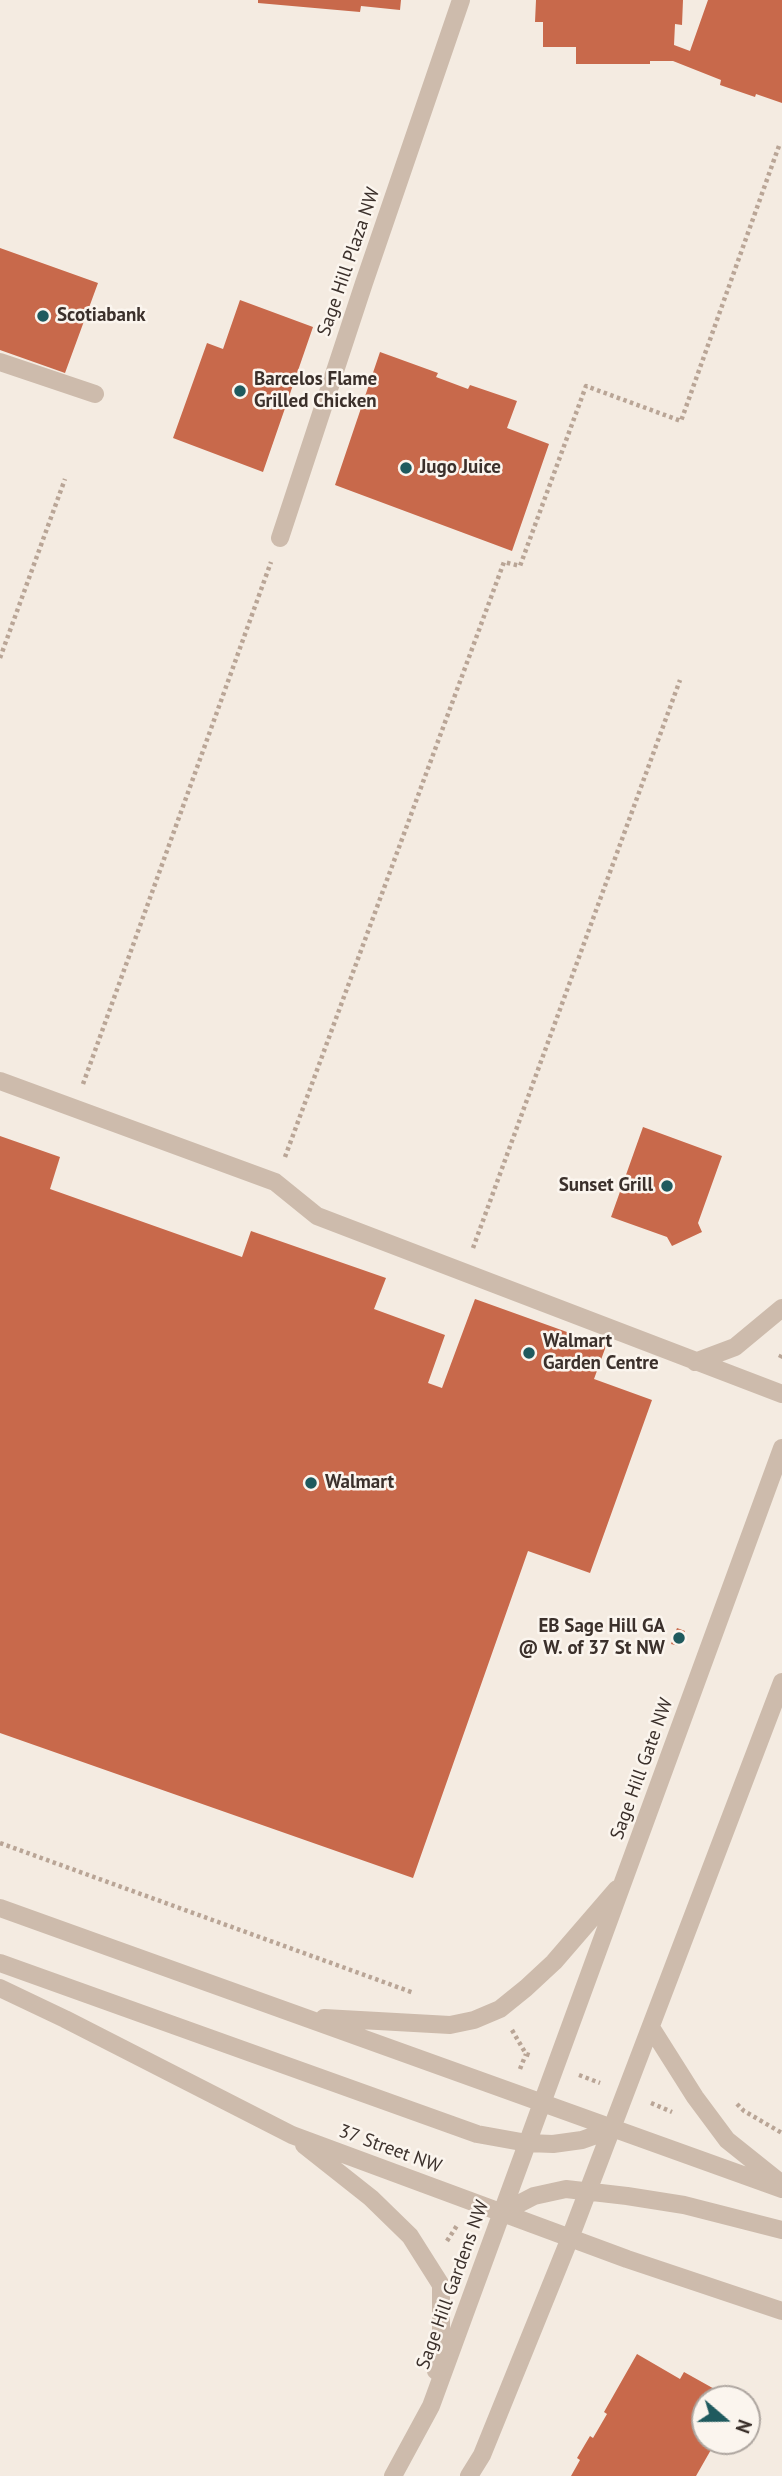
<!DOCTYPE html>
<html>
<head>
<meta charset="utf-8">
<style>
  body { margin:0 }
  #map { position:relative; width:782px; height:2476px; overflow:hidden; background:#f4ebe1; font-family:"PT Sans",sans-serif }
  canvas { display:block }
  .north { position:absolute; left:691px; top:2385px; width:70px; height:70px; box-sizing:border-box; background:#fbf5ee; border:2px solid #aea6a0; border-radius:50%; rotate:110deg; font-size:19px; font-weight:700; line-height:28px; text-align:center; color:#3b302b }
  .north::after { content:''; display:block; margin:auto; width:24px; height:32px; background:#1f5a5e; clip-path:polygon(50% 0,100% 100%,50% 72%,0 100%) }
</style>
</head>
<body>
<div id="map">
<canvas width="782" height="2476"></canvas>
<div class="north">N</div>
</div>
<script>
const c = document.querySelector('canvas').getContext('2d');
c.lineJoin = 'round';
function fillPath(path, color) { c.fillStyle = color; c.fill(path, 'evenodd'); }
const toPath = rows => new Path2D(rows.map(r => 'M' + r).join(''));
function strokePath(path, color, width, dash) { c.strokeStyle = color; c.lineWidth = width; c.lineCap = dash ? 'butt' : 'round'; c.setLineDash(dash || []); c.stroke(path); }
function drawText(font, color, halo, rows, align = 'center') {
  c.font = font + ' "PT Sans",sans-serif'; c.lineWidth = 5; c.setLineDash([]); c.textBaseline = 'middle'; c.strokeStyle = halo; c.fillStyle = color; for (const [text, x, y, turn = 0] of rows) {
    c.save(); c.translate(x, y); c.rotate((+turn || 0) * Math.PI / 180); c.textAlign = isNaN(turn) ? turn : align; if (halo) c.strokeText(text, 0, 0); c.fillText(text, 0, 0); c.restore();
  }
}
fillPath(toPath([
  [258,0,401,0,400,10,361,6,360,12,258,3],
  [536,0,683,0,682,25,675,24,674,45,690,51,708,0,782,0,782,103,756,94,755,97,720,85,721,80,673,61,650,61,650,64,576,64,576,47,543,47,543,22,535,22],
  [0,248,98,283,65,373,0,350],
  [240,300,313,327,263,472,173,438,207,343,223,349],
  [380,352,438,373,436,377,468,389,470,385,517,401,507,428,549,444,512,551,335,485],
  [643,1127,722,1156,698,1223,702,1232,672,1246,667,1237,611,1217],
  [0,1136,60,1157,50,1189,242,1257,251,1231,386,1278,374,1309,445,1335,428,1383,442,1388,475,1299,606,1346,594,1379,652,1400,590,1573,528,1551,413,1878,0,1733],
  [677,1628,685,1631,679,1646,671,1644],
  [637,2354,680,2379,684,2372,718,2391,713,2399,705,2399,705,2441,716,2441,696,2476,571,2476,580,2460,577,2458,590,2436,593,2438,607,2414,604,2412]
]), '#c8694b');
strokePath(toPath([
  [0,658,65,479],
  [83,1084,271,562],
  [285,1157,504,562,520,566,586,386,681,421,780,143],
  [473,1248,680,680],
  [780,1358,782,1354],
  [0,1843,414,1993],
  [512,2030,526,2054,532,2056],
  [520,2069,526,2054],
  [579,2075,600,2083],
  [651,2103,672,2112],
  [737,2104,744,2111,782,2133],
  [447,2241,458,2224]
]), '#b9a596', 4.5, [3.5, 3.5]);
strokePath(toPath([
  [0,362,95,394],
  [280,538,364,283,461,0],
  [0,1081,275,1182,317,1216,782,1394],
  [695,1362,735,1347,782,1308],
  [0,1908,782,2189],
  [0,1963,477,2134,527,2143,553,2144,582,2140,613,2129],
  [0,1988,65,2019,292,2135,627,2259,782,2311],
  [324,2018,450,2025,474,2020,500,2009,526,1988,554,1962,617,1889],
  [652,2029,695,2097,727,2140,782,2184],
  [304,2145,371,2198,410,2236,441,2285,441,2337,436,2371],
  [501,2213,534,2196,566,2189,627,2196,684,2205,782,2230],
  [393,2476,431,2406,782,1448],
  [469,2476,482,2455,570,2238,782,1682]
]), '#cdbbac', 18);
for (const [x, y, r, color] of [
  [43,316,7,"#1f5a5e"],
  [240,391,7,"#1f5a5e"],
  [406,468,7,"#1f5a5e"],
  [667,1186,7,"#1f5a5e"],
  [529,1353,7,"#1f5a5e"],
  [311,1483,7,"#1f5a5e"],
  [679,1638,7,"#1f5a5e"]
]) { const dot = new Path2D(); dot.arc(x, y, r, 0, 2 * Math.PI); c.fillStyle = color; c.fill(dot); strokePath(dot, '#fbf5ee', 2.5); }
drawText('19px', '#3b302b', '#fbf5ee', [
  ["Sage Hill Plaza NW",349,262,-71],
  ["Sage Hill Gate NW",642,1769,-70],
  ["37 Street NW",390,2149,20],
  ["Sage Hill Gardens NW",453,2285,-70]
]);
drawText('bold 19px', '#3b302b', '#fbf5ee', [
  ["Scotiabank",57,316],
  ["Barcelos Flame",254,380],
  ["Grilled Chicken",254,402],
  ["Jugo Juice",420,468],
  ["Sunset Grill",653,1186,"right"],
  ["Walmart",543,1342],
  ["Garden Centre",543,1364],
  ["Walmart",325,1483],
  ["EB Sage Hill GA",665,1627,"right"],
  ["@ W. of 37 St NW",665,1649,"right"]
], 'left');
</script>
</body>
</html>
